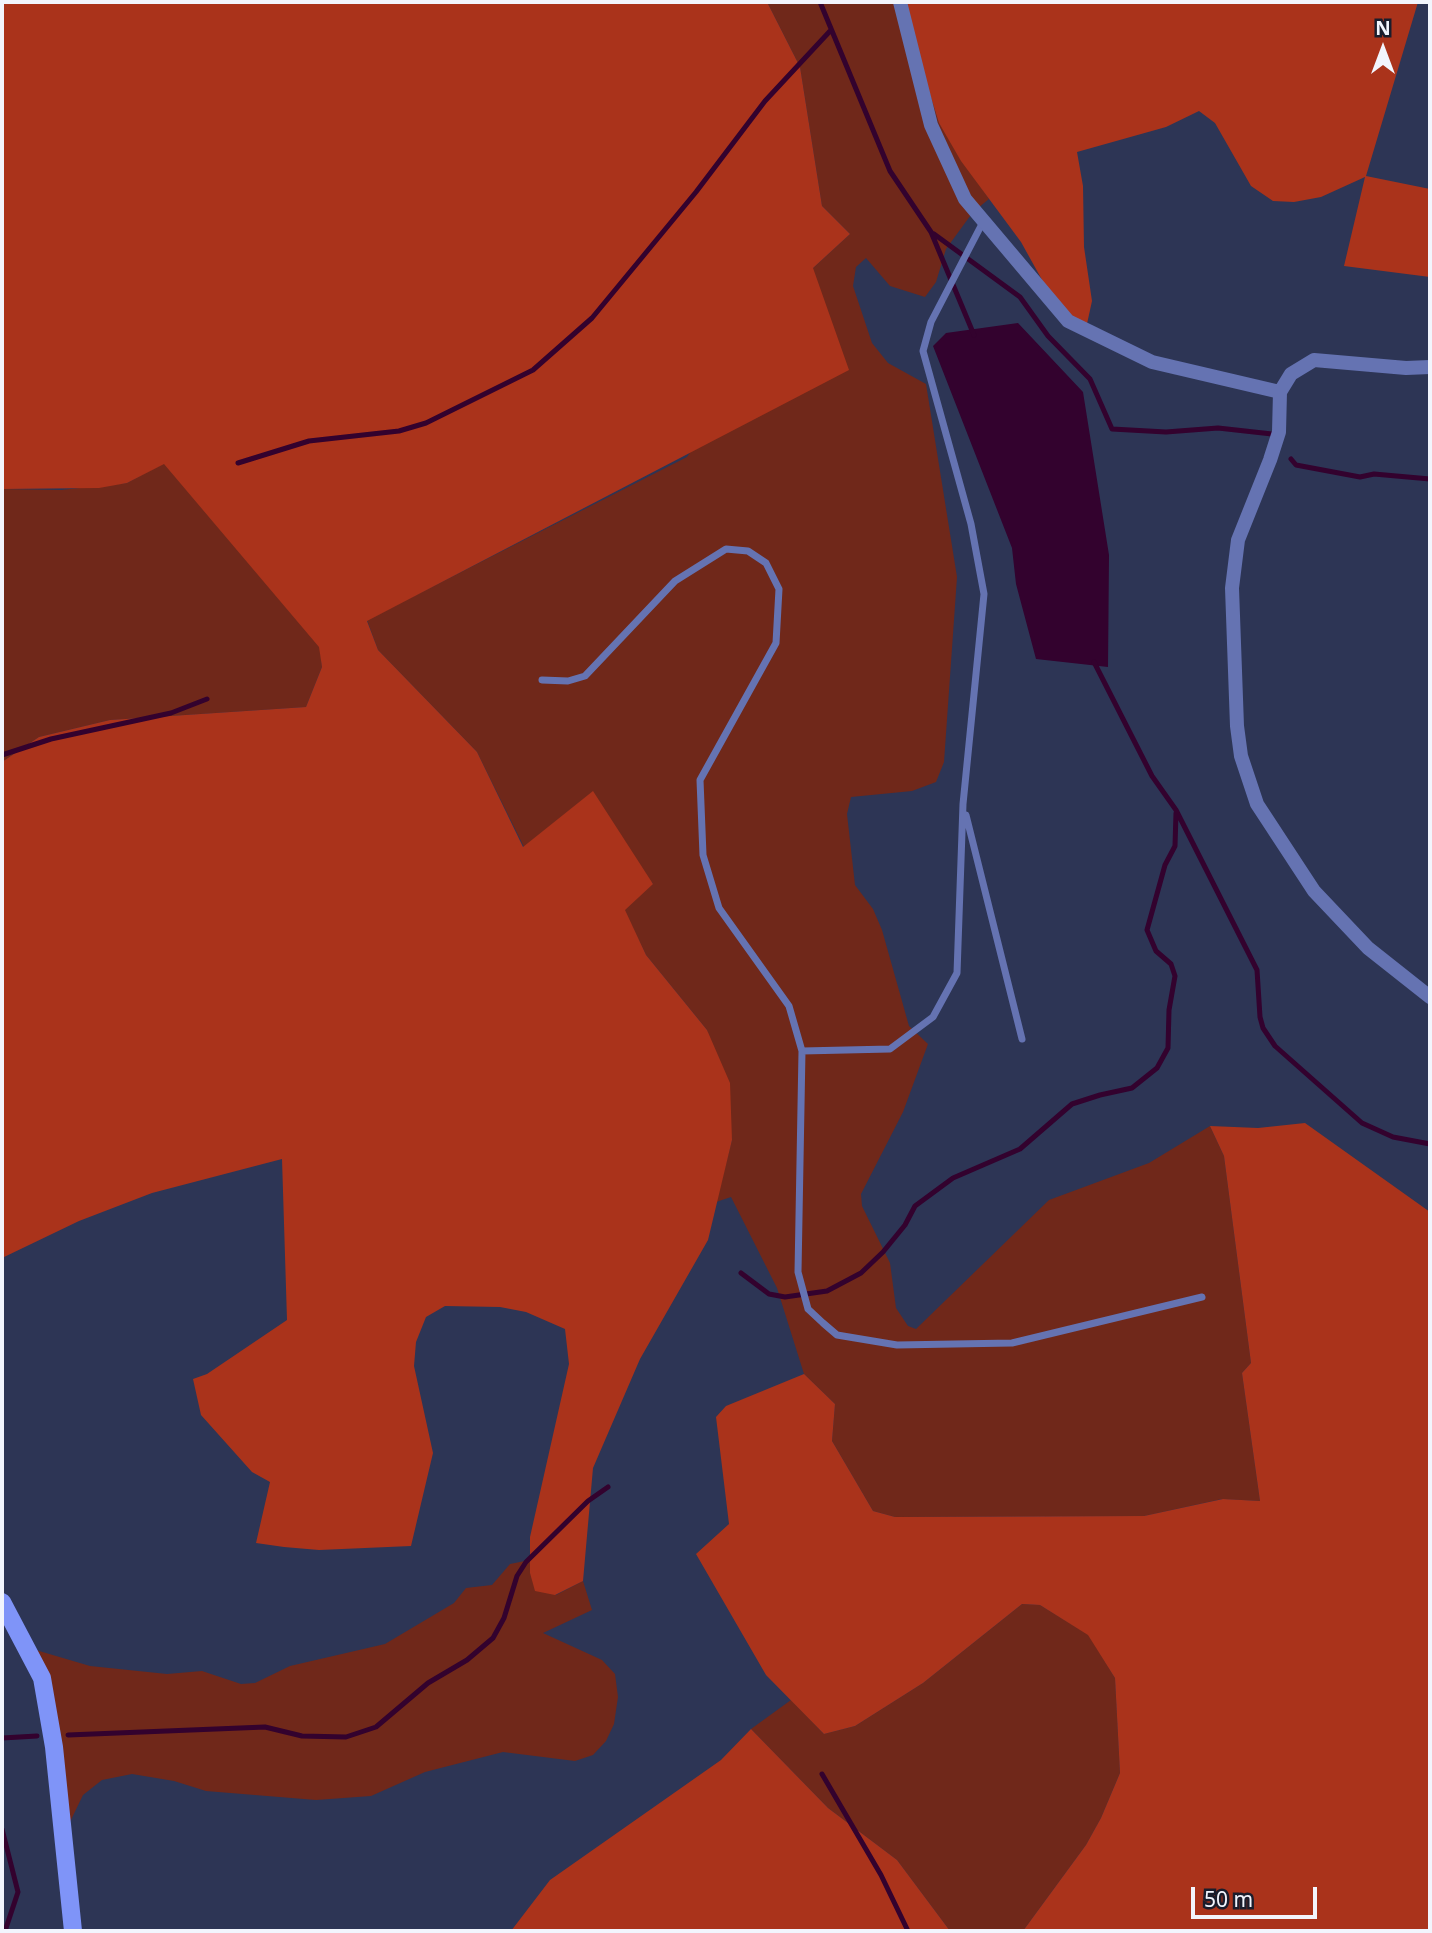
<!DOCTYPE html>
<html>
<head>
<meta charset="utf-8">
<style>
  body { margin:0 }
  #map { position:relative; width:1432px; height:1933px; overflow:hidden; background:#2d3555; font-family:"Noto Sans",sans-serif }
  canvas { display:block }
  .frame { position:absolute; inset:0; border:4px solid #f2f5fd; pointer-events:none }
  .north { position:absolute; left:1348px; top:14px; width:70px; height:70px; -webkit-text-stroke:5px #1a1d2c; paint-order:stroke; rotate:0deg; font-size:19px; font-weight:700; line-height:28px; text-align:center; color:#f2f5fd }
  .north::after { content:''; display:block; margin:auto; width:24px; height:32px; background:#f2f5fd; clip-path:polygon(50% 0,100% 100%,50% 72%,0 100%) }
  .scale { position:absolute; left:1191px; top:1887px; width:126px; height:32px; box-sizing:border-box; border:4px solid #f2f5fd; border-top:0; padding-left:9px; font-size:21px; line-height:24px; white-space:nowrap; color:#f2f5fd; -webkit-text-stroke:5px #1a1d2c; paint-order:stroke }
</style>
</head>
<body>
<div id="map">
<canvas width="1432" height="1933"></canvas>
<div class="frame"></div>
<div class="north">N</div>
<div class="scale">50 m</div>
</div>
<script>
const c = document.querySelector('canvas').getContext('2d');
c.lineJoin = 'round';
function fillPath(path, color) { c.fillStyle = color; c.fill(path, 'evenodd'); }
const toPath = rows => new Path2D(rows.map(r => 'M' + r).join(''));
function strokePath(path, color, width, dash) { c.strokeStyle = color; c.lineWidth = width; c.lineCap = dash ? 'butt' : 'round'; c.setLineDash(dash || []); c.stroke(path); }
fillPath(toPath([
  [767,2,901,2,939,123,989,199,973,212,946,249,936,282,925,297,890,286,866,258,856,267,853,286,872,343,888,363,926,384,957,577,944,762,936,782,912,791,851,797,847,814,855,885,873,909,882,930,909,1026,928,1044,903,1112,861,1194,862,1206,890,1263,896,1308,908,1326,916,1329,1049,1200,1149,1163,1210,1126,1224,1156,1251,1363,1242,1373,1260,1501,1222,1499,1144,1516,895,1517,873,1511,832,1441,835,1404,804,1374,777,1288,731,1197,716,1202,732,1140,707,1030,646,955,624,910,653,883,524,847,477,752,378,650,367,620,687,457,813,268,850,234,822,206,800,67],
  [164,463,320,647,322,667,306,707,110,720,39,737,2,762,2,489,61,490,127,483],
  [530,1560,530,1573,556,1595,583,1581,592,1610,543,1633,602,1660,615,1674,618,1697,614,1724,606,1741,593,1755,575,1761,503,1752,425,1772,371,1796,316,1800,206,1791,174,1781,132,1774,102,1780,83,1795,69,1824,29,1648,90,1666,167,1674,202,1671,241,1684,255,1683,290,1666,385,1644,454,1603,466,1588,492,1585,510,1564],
  [1022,1604,1040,1605,1089,1635,1115,1678,1120,1773,1101,1818,1086,1845,1023,1931,950,1931,897,1860,828,1808,751,1729,791,1700,824,1734,855,1726,923,1683]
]), '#70281a');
fillPath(toPath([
  [2,2,767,2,800,67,822,206,850,234,813,268,849,370,367,621,378,650,477,752,523,847,593,791,653,884,625,910,646,955,707,1030,730,1083,732,1140,708,1240,640,1359,593,1468,583,1581,555,1595,535,1591,530,1573,530,1537,569,1364,565,1329,526,1312,500,1307,445,1306,426,1317,416,1342,414,1366,433,1453,411,1546,319,1550,284,1547,256,1543,270,1482,252,1472,201,1415,193,1379,207,1374,287,1320,282,1159,152,1193,79,1221,2,1258,2,762,39,737,110,720,306,707,322,667,319,647,164,464,127,483,99,488,2,489],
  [901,2,1418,2,1366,176,1430,189,1430,277,1344,266,1365,177,1321,197,1294,202,1273,201,1251,186,1215,123,1199,111,1166,127,1077,152,1083,186,1084,247,1092,301,1085,333,1051,296,1021,242,961,161,939,123],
  [1305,1123,1430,1212,1430,1931,1023,1931,1086,1845,1101,1818,1120,1773,1115,1678,1088,1635,1040,1605,1022,1604,923,1683,855,1726,824,1734,766,1675,696,1554,729,1524,716,1417,726,1406,804,1374,835,1404,832,1441,873,1511,895,1517,1144,1516,1223,1499,1260,1501,1242,1373,1251,1363,1224,1156,1210,1126,1258,1128],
  [751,1729,828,1808,897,1860,950,1931,511,1931,550,1880,721,1760]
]), '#aa331b');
fillPath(toPath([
  [1018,323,1083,392,1109,555,1108,667,1036,659,1016,584,1012,548,933,346,946,333]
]), '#33022e');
strokePath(toPath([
  [820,2,890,171,931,232,974,335],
  [934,234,1020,297,1048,336,1090,379,1112,429,1166,432,1218,428,1272,434],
  [1291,459,1296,465,1360,477,1374,474,1430,479],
  [238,463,309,441,399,431,426,423,533,370,592,318,696,192,765,101,831,30],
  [1094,662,1152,776,1176,810,1257,970,1260,1017,1263,1028,1275,1046,1362,1123,1393,1137,1430,1144],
  [2,755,51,739,171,713,207,699],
  [741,1273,769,1294,785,1297,827,1291,861,1273,883,1252,905,1225,915,1206,953,1178,1020,1149,1072,1104,1100,1095,1132,1088,1157,1068,1168,1048,1169,1010,1175,976,1171,964,1156,951,1147,930,1165,865,1175,846,1176,813],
  [68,1735,265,1727,302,1736,346,1737,376,1727,428,1683,467,1660,493,1638,504,1618,517,1576,526,1562,588,1501,608,1487],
  [2,1738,37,1736],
  [822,1774,881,1875,908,1931],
  [2,1829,18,1892,5,1931]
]), '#33022e', 5);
strokePath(toPath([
  [542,680,568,681,585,676,675,581,726,549,748,551,766,563,779,589,776,643,700,780,703,855,719,908,789,1006,802,1051,798,1272,808,1309,823,1323,837,1335,897,1345,1012,1343,1202,1297],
  [966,815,1022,1039],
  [802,1051,890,1049,933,1017,957,973,963,804,984,594,971,524,923,351,931,322,983,222]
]), '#6573b2', 7);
strokePath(toPath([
  [900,2,931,125,965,199,1068,321,1152,362,1280,392],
  [1430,367,1406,368,1314,360,1291,374,1280,392,1279,432,1270,460,1238,540,1232,588,1237,726,1241,756,1257,804,1314,891,1368,948,1430,997]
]), '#6573b2', 14);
strokePath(toPath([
  [2,1602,42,1678,54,1747,73,1931]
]), '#7f94f8', 18);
</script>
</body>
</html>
